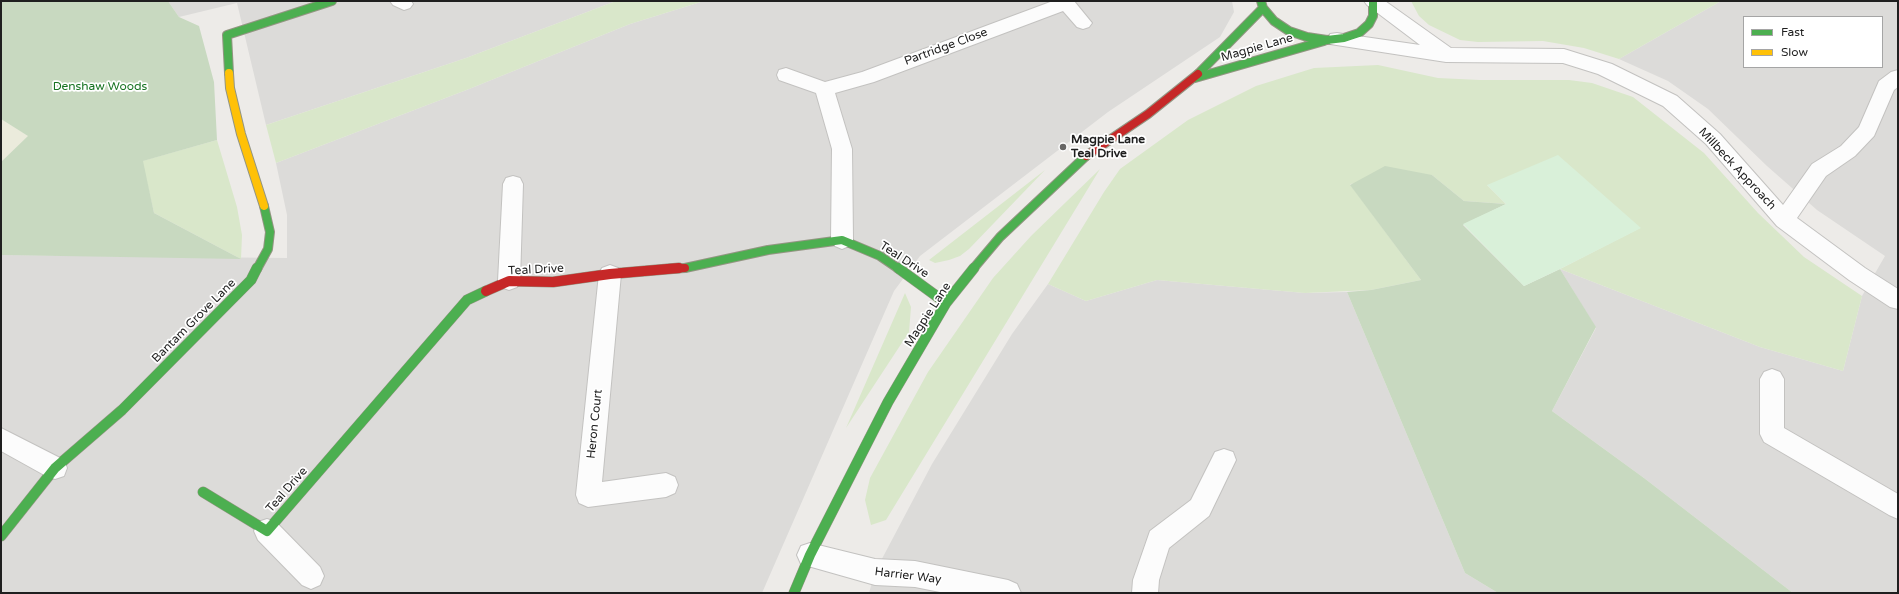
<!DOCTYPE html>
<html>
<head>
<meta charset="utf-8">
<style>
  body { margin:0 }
  #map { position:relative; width:1899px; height:594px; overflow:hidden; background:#edebe8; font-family:"Varela Round",sans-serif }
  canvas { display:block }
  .frame { position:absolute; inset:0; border:2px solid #1f1f1f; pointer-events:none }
  .legend { position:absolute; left:1743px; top:16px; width:140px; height:52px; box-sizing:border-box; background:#fff; border:1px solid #a5a5a5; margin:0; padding:5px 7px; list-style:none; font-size:12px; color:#1f1f1f }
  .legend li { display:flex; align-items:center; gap:8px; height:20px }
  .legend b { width:20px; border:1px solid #a5a5a5 }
</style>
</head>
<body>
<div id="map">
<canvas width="1899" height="594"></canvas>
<div class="frame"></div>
<ul class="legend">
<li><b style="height:5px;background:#4caf50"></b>Fast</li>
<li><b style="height:5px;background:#ffc107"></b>Slow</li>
</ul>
</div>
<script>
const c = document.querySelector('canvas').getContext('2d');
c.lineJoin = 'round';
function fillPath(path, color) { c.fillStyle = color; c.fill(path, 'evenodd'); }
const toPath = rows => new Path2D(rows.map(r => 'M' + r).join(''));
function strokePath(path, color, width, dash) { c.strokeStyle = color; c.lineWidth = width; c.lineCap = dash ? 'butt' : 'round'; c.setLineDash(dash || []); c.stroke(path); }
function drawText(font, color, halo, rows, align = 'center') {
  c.font = font + ' "Varela Round",sans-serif'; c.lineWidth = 3.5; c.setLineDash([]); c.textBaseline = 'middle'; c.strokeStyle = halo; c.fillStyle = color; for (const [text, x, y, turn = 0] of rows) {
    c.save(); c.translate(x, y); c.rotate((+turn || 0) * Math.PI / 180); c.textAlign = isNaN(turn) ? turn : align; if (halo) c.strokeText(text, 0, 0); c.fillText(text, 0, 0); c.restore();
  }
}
fillPath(toPath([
  [168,1,616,1,466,58,266,125,237,3,179,17],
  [704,1,1232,1,1234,12,1220,37,1108,112,920,256,894,291,762,593,1,593,1,255,287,258,287,215,276,163,469,89,630,24],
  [1721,1,1898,1,1898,593,1793,593,1644,478,1552,411,1596,328,1560,269,1760,347,1843,371,1862,296,1885,256,1817,210,1767,166,1708,109,1668,81,1619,59],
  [1744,17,1882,17,1882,67,1744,67],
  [1157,280,1305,293,1347,292,1465,573,1498,593,869,593,875,572,932,464,1012,334,1048,284,1086,301]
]), '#dcdbd9');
fillPath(toPath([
  [1,119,29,136,1,162]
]), '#ebebdc');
fillPath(toPath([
  [616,1,704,1,630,24,469,89,276,163,266,125,466,58],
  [1411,1,1721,1,1619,59,1584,48,1543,41,1478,42,1460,40,1429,25,1419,16],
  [1378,65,1438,78,1480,80,1569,80,1592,83,1633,97,1704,153,1758,213,1804,257,1862,296,1843,371,1760,347,1560,269,1640,228,1487,185,1506,204,1464,201,1432,175,1350,184,1421,280,1371,290,1305,293,1157,280,1086,301,1048,284,1104,192,1120,169,1188,120,1256,86,1314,68],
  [217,140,237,207,242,235,241,259,154,213,142,161],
  [1100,169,886,520,871,525,865,500,870,478,928,372,993,278,1031,236],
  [1045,170,969,249,960,256,949,260,935,263,929,260],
  [905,293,911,307,909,332,846,428]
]), '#d9e7ca');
fillPath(toPath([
  [1,1,168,1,179,17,199,26,214,82,217,140,143,161,154,213,241,259,1,255,1,162,28,136,1,119],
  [1385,166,1432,175,1464,201,1506,204,1463,225,1524,286,1560,269,1596,327,1552,411,1644,478,1793,593,1498,593,1465,573,1347,292,1371,290,1421,280,1350,185]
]), '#c8d9c0');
fillPath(toPath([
  [1558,155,1641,228,1560,269,1524,286,1463,224,1506,204,1487,185]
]), '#d9f0d9');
const street = toPath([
  [390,1,411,1,413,4,410,8,404,10,393,5,390,1],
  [1053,1,1074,1,1092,23,1089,27,1083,29,1077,27,1063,11,874,82,835,93,852,149,853,240,849,246,842,249,835,246,831,240,832,149,816,93,779,80,777,75,779,70,786,68,825,82,862,72,1053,1],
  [1364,1,1385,1,1451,48,1564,49,1612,64,1677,96,1720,134,1783,205,1812,164,1841,146,1859,127,1879,81,1891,72,1898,70,1898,87,1894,90,1874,136,1855,156,1826,176,1797,218,1865,268,1898,289,1898,309,1890,307,1849,280,1777,226,1706,144,1663,106,1598,74,1563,63,1446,62,1330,44,1328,39,1330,34,1337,33,1420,45,1367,5,1364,1],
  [513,176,520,178,523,184,520,281,517,287,509,290,501,287,498,281,503,184,506,178,513,176],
  [610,265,618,268,621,274,602,482,666,473,675,477,678,485,675,493,666,497,588,507,579,503,576,495,599,274,602,268,610,265],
  [1772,369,1780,372,1784,379,1784,428,1898,494,1898,519,1889,515,1764,442,1760,434,1760,379,1764,372,1772,369],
  [1,428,64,460,67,468,64,476,55,479,46,476,1,451,1,428],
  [1224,449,1233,452,1236,460,1209,516,1169,548,1159,580,1158,593,1132,593,1133,580,1150,531,1191,500,1215,452,1224,449],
  [267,519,276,522,320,567,324,576,320,585,311,589,302,585,258,540,254,531,258,522,267,519],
  [810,543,875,559,915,561,1008,580,1017,584,1021,593,945,593,915,587,875,585,801,564,797,555,801,546,810,543]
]);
const fastFar1 = toPath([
  [1261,1,1263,8,1274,21,1289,31,1307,37,1327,40,1344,38,1359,33,1369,24,1373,16,1373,1],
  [229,73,227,35,332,1],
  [1198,74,1263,8],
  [1195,78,1324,41],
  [685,268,768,250,842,240,880,256,899,269],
  [257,269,268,249,270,232,264,206],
  [973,269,1000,237,1086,156]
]);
const fast = toPath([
  [898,268,946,303],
  [203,492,267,531,467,300,486,291],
  [1,536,55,468,122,410,251,280,257,268],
  [794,593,810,555,888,402,946,303,974,268]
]);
const slow = toPath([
  [229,73,230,88,241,134,264,206]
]);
const jamFar1 = toPath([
  [1086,156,1148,114,1198,74],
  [666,269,685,268]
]);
const jam = toPath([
  [486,291,509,281,553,282,610,274,679,268]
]);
strokePath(street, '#c3c2c0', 2);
strokePath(fastFar1, '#939582', 10);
strokePath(fast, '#939582', 11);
strokePath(slow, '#939582', 10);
strokePath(jamFar1, '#939582', 10);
strokePath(jam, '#939582', 11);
fillPath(street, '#fcfcfc');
strokePath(fastFar1, '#4caf50', 8);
strokePath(fast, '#4caf50', 10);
strokePath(slow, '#ffc107', 8);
strokePath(jamFar1, '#c62828', 8);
strokePath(jam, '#c62828', 10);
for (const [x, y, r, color] of [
  [1063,147,4,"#676665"]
]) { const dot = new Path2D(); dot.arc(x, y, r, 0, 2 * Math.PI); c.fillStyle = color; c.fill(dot); strokePath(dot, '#fff', 1.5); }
drawText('12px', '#1f1f1f', '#fff', [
  ["Partridge Close",946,47,-20],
  ["Magpie Lane",1257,48,-16],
  ["Millbeck Approach",1737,169,47],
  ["Teal Drive",904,260,33],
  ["Teal Drive",536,270,-3],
  ["Magpie Lane",928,315,-57],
  ["Bantam Grove Lane",194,321,-45],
  ["Heron Court",595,424,-84],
  ["Teal Drive",287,490,-49],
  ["Harrier Way",908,576,7]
]);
drawText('12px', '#177321', '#fff', [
  ["Denshaw Woods",100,87]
]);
drawText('bold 12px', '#1f1f1f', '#fff', [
  ["Magpie Lane",1071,140],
  ["Teal Drive",1071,154]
], 'left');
</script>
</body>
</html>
